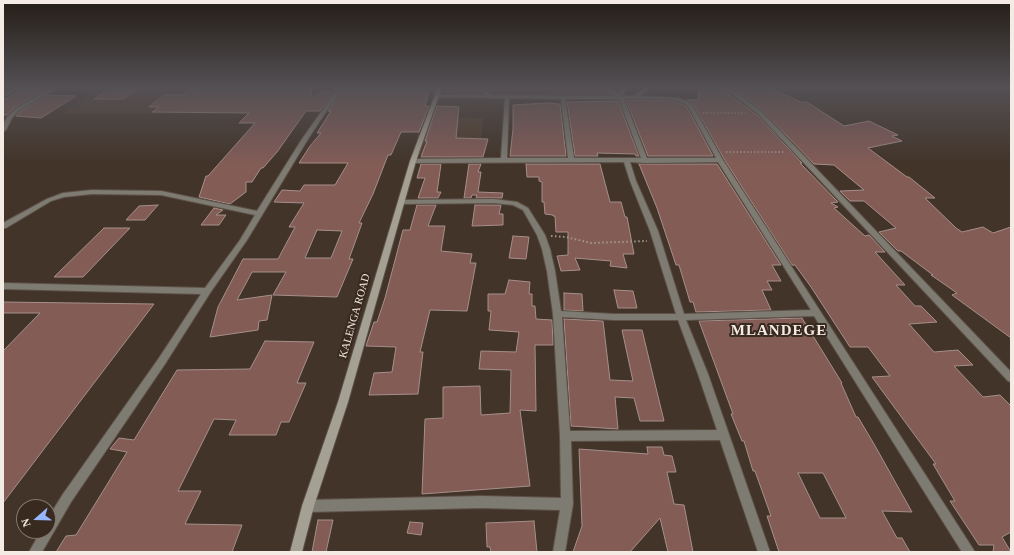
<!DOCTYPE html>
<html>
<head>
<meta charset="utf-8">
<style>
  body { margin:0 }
  #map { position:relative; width:1014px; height:555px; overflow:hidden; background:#423429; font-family:"Times New Roman",serif }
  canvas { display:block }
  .frame { position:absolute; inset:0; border:4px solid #f4ebe4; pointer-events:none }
  .north { position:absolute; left:16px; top:499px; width:40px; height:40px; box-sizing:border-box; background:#382a1f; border:1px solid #83776e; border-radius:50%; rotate:250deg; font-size:11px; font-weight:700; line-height:16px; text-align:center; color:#f4ebe4 }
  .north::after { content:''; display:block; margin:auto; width:14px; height:18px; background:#96b6fd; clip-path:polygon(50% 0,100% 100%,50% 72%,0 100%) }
</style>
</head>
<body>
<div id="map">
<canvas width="1014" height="555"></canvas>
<div class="frame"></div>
<div class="north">N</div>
</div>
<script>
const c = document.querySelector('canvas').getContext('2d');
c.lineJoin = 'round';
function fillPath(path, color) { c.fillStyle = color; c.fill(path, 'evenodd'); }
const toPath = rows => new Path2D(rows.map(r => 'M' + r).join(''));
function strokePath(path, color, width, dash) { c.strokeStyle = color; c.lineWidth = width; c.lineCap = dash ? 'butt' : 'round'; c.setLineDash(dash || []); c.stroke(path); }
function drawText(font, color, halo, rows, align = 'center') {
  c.font = font + ' "Times New Roman",serif'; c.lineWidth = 4; c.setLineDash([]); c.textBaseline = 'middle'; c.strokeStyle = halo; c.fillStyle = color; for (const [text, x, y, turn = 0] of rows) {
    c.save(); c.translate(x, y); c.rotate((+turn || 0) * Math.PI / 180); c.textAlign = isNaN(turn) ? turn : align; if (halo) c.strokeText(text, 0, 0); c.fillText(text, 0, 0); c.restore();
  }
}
fillPath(toPath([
  [100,87,261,87,236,113,62,114],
  [423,117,483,118,480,155,413,155]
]), '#503c2c');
fillPath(toPath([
  [435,87,612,87,614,97,432,95]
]), '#614850');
const building = toPath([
  [27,87,50,87,15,107,7,115,3,115,3,100,27,87],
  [202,87,311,87,312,98,323,91,334,92,320,111,306,111,277,152,263,168,261,168,252,182,246,182,246,192,230,204,199,197,206,176,208,176,255,123,239,123,249,113,152,112,159,107,149,107,164,95,184,95,189,90,198,90,202,87],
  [699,87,719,87,757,115,802,163,800,163,838,202,831,203,838,207,834,208,865,236,869,235,885,252,875,252,905,285,896,285,915,306,921,306,937,322,909,324,934,352,958,350,973,365,954,366,983,397,1000,395,1011,406,1011,532,1002,537,1011,552,993,552,994,545,979,545,950,501,955,501,933,464,936,464,872,377,890,376,868,347,850,347,811,287,795,265,792,265,724,159,694,105,687,100,698,100,699,87],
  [730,87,767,87,801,102,807,102,844,126,869,121,898,135,892,136,902,141,868,148,907,177,909,177,935,198,925,198,956,228,962,232,983,227,993,233,1011,227,1011,338,952,295,957,293,931,275,933,275,901,251,898,251,879,232,896,228,864,201,850,201,840,191,864,190,834,165,814,164,763,111,736,90,730,87],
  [111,88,139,88,123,99,94,99,111,88],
  [429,92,425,106,429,106,419,132,401,132,391,155,388,155,373,194,359,223,362,223,349,259,353,259,337,297,273,295,286,272,252,272,237,300,272,295,267,320,259,321,258,330,210,337,218,307,243,259,278,259,295,227,289,227,304,203,274,202,282,190,300,191,304,185,335,185,348,163,299,163,310,146,321,133,317,133,331,111,328,111,340,93,429,92],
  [317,230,342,231,331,258,305,258,317,230],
  [48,95,76,96,41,118,16,116,21,111,48,95],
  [626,100,667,100,676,101,684,105,688,109,713,156,648,156,626,100],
  [618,101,639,156,636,156,635,154,597,153,598,156,575,156,567,102,618,101],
  [547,103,560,104,566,156,510,156,513,129,513,105,547,103],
  [437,106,459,107,456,138,488,139,483,157,421,157,427,141,425,141,437,106],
  [421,164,441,164,437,192,441,192,438,198,418,198,425,178,417,178,421,164],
  [469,164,481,164,478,172,481,172,478,192,503,193,502,198,476,198,477,195,472,195,471,198,464,198,469,164],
  [526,164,600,164,610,202,621,202,625,217,627,217,634,254,623,254,627,268,610,266,611,261,575,258,580,270,561,271,557,256,568,255,568,232,556,232,555,216,553,216,553,215,545,214,544,202,542,202,542,182,539,181,539,177,527,177,526,164],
  [639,164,717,164,781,265,772,265,781,281,767,281,772,290,762,290,771,310,696,312,693,302,690,302,679,265,676,265,657,208,639,164],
  [158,205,145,220,126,220,139,206,158,205],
  [417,205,436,205,428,226,445,226,441,251,472,254,470,263,476,263,467,311,430,310,420,352,423,352,418,394,369,395,374,373,392,372,396,347,366,346,374,322,377,322,385,298,403,230,410,230,417,205],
  [475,205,501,205,499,214,503,214,503,225,472,226,475,205],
  [214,208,223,210,216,215,226,215,219,225,201,225,214,208],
  [104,228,130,228,83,277,54,277,104,228],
  [513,236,529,237,526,259,509,258,513,236],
  [509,280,530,282,529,294,532,294,532,306,535,306,536,319,552,320,553,345,535,345,536,411,520,410,530,486,422,494,425,419,443,418,443,387,480,386,481,415,510,413,511,370,479,369,481,351,516,352,519,332,489,330,491,311,488,311,488,294,505,294,509,280],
  [614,290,633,291,637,308,618,308,614,290],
  [564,293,582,294,583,311,564,310,564,293],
  [3,302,154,304,3,503,3,351,40,313,3,313,3,302],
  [802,318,842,383,841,383,856,417,858,417,874,444,912,512,882,511,897,538,902,538,910,552,779,552,767,516,771,516,755,471,753,471,744,441,742,441,731,414,733,414,699,321,802,318],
  [798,473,823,473,846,518,820,518,798,473],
  [564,319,603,321,610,380,633,381,622,330,642,330,664,421,640,421,634,398,615,397,618,429,571,426,564,319],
  [265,341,314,342,297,383,306,383,289,422,281,422,276,435,229,435,236,420,214,419,178,491,201,491,185,524,242,525,232,552,56,552,66,536,76,535,127,452,110,449,119,438,134,440,177,370,250,369,265,341],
  [647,447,662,447,664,455,672,456,676,472,667,472,674,504,684,505,693,552,668,552,660,518,630,552,573,552,582,526,579,449,648,454,647,447],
  [318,520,333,520,326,552,312,552,318,520],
  [534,521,537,552,491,552,490,547,487,547,486,523,534,521],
  [410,522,423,523,421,535,407,533,410,522]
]);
fillPath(building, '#835c56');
strokePath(building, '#a68f8b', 1);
const lane = toPath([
  [53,87,59,87,20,110,12,118,6,130,3,132,3,125,7,117,16,108,53,87],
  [333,87,337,87,339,90,439,88,441,89,439,90,339,92,308,139,247,240,210,293,165,364,71,502,42,552,29,552,41,531,48,531,48,518,63,494,159,358,201,294,3,289,3,283,205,288,240,240,255,215,161,195,92,194,64,197,51,201,6,228,3,228,3,223,47,199,63,193,92,190,161,191,257,211,302,139,336,91,333,87],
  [476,87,481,87,493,97,489,98,476,87],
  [600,87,606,87,619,94,621,87,625,87,623,98,619,99,600,87]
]);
const street = toPath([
  [16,87,22,87,3,97,3,94,16,87],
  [647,87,652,87,640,96,677,98,689,102,693,106,723,160,975,552,962,552,814,316,686,320,708,374,770,552,758,552,720,440,571,441,573,504,565,552,553,552,560,510,481,508,308,512,304,510,302,506,304,502,308,500,481,496,561,498,560,436,553,314,547,271,542,249,537,235,523,210,513,205,494,203,401,204,398,202,401,200,494,199,517,202,528,208,545,235,550,249,555,271,561,311,614,314,676,314,650,231,630,181,624,162,413,163,410,161,413,159,501,158,505,98,437,97,435,97,435,95,633,96,647,87],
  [509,98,561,99,568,158,507,158,509,98],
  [565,99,619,99,641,158,574,158,565,99],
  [624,99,667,99,676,100,685,104,689,108,716,158,647,158,624,99],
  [630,162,645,163,718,162,811,310,684,314,658,231,636,181,630,162],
  [562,317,614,320,678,320,698,374,717,430,570,431,562,317],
  [720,87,726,87,735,91,762,112,1011,372,1011,382,1008,381,758,114,731,93,720,87]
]);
const secondary = toPath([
  [438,87,442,87,416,161,348,402,314,506,302,552,290,552,302,506,338,402,410,161,438,87]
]);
strokePath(lane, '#5e5147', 2);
strokePath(street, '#5e5147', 2);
strokePath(secondary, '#5e5147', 2);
strokePath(toPath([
  [703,113,746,113],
  [726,152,785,152]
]), '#a2978e', 1.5, [1.5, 2]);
strokePath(toPath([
  [551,236,566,237,591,243,647,241]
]), '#a2978e', 2, [1.5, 2.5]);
fillPath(lane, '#7d7b72');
fillPath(street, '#7d7b72');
fillPath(secondary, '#a4a093');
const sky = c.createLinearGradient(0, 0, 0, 165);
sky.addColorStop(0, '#241d17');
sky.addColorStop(0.53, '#545054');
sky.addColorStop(1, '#54505400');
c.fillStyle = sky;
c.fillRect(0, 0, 1014, 165);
drawText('11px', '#f4ebe4', '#382a1f', [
  ["KALENGA ROAD",355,316,-74]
]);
c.letterSpacing = '1px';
drawText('bold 15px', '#f4ebe4', '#382a1f', [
  ["MLANDEGE",779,331]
]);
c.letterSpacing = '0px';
</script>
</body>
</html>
